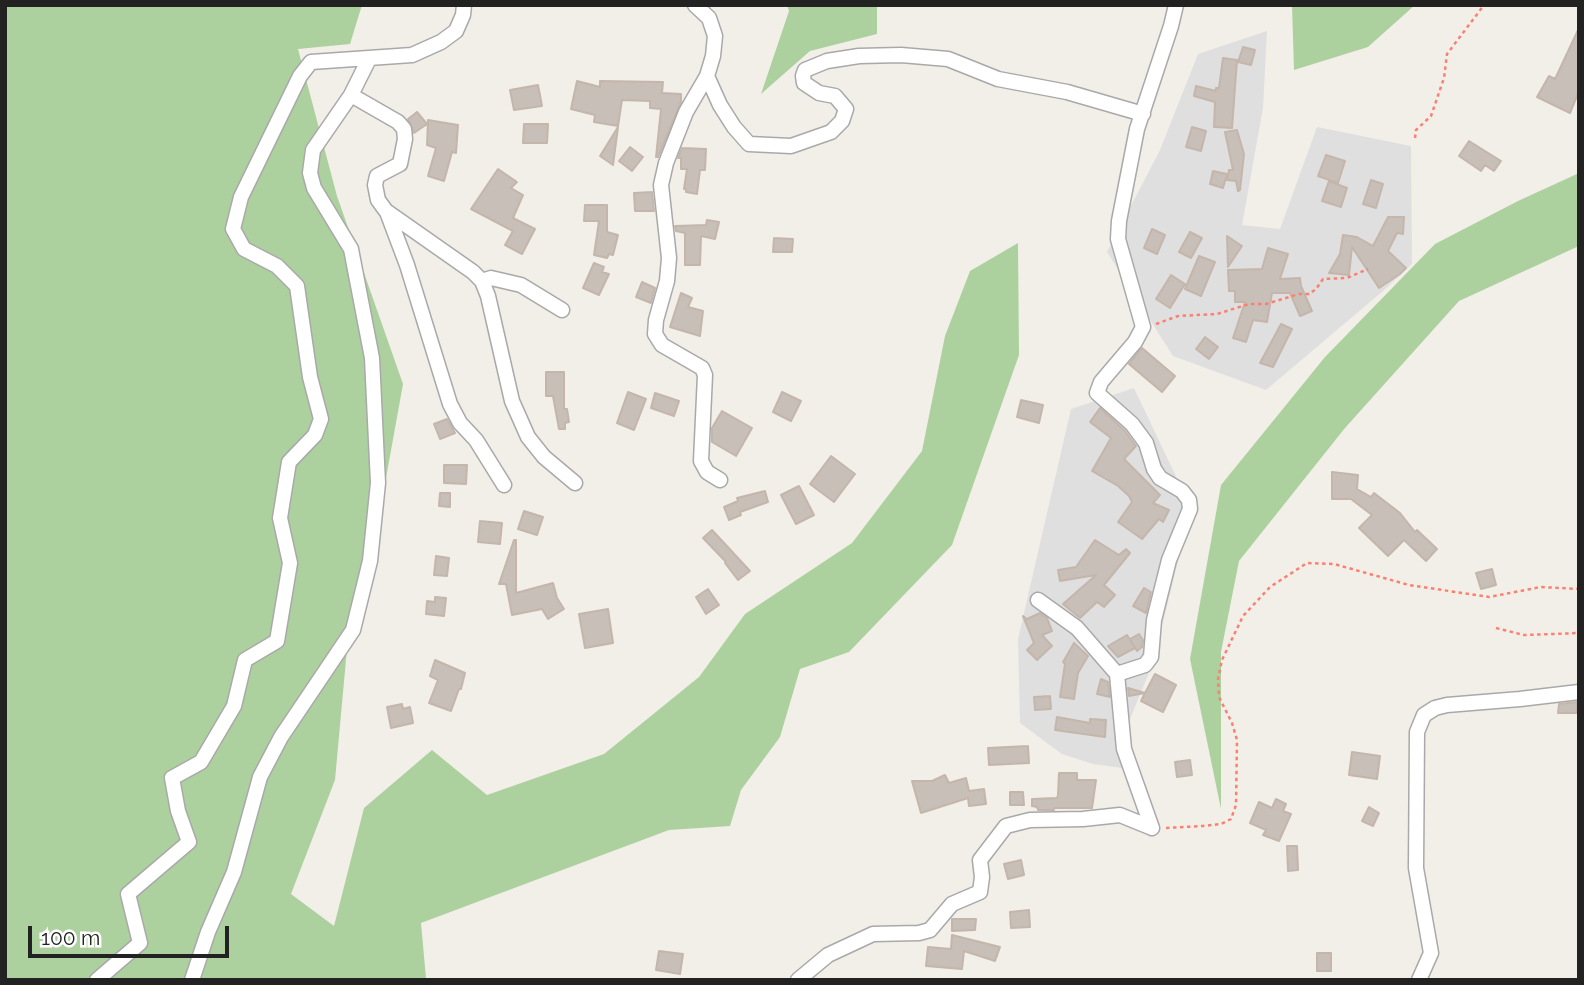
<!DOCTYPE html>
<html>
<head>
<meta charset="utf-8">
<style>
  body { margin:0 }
  #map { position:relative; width:1584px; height:985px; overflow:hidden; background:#f2efe9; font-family:Raleway,sans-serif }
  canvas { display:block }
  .frame { position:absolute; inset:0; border:7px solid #222; pointer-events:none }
  .scale { position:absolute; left:28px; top:926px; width:201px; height:32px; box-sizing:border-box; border:4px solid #222; border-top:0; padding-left:9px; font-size:21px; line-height:24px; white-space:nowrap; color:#222; -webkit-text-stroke:5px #fff; paint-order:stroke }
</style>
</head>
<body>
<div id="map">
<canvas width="1584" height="985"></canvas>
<div class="frame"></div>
<div class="scale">100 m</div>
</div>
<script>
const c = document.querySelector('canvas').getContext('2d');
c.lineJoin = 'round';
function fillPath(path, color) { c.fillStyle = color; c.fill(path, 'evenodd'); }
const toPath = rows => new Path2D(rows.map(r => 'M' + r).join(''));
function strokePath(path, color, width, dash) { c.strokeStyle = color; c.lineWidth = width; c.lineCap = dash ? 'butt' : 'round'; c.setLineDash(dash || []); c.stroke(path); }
fillPath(toPath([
  [1267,31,1263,108,1242,225,1280,229,1317,127,1411,146,1412,264,1383,291,1266,390,1173,356,1107,252,1160,150,1198,54],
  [1134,388,1191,508,1153,663,1130,719,1129,769,1093,764,1062,754,1020,723,1018,639,1071,409]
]), '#e0dfdf');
fillPath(toPath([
  [5,5,362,5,350,44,298,49,337,196,403,384,373,550,350,616,335,780,291,894,334,926,364,808,432,750,487,795,604,754,699,677,745,614,852,543,922,451,945,336,970,271,1018,243,1019,355,952,545,849,652,800,669,780,737,741,790,730,826,669,830,421,923,426,978,425,980,5,980],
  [787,5,877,5,877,34,810,51,761,94,789,11],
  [1292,5,1415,5,1368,47,1294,70],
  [1579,173,1579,246,1459,301,1345,428,1239,561,1221,652,1221,809,1190,659,1221,485,1325,357,1435,244,1518,201]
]), '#add19e');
const building = toPath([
  [1579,28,1579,91,1570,113,1537,97,1549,76,1555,79,1579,28],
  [1243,47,1255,50,1251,65,1238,62,1243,47],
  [1223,58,1237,60,1232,128,1214,127,1215,102,1194,96,1196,86,1216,91,1216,88,1219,88,1223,58],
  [577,81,600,87,600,81,663,82,662,93,681,94,681,102,658,157,656,157,661,109,650,108,650,101,622,100,618,126,594,122,595,115,571,109,577,81],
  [538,85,542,106,514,110,510,90,538,85],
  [417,112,427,124,414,133,408,119,417,112],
  [428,120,458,125,456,153,452,152,444,181,428,176,436,148,427,145,428,120],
  [524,124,548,124,547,143,523,143,524,124],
  [618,127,613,165,600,156,618,127],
  [1192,127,1206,131,1201,151,1186,147,1192,127],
  [1237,130,1244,154,1240,190,1238,191,1236,181,1227,180,1229,170,1233,170,1225,132,1237,130],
  [1469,141,1501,161,1494,171,1485,165,1481,171,1459,156,1469,141],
  [630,147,643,157,632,171,619,161,630,147],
  [682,148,706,149,705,170,700,170,697,194,686,192,686,189,684,189,687,169,681,169,681,158,678,158,682,148],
  [1326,155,1345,161,1338,183,1318,176,1326,155],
  [498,169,517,182,511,188,523,195,513,218,535,229,522,254,505,245,513,231,471,209,498,169],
  [1213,171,1227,174,1223,188,1210,184,1213,171],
  [1371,180,1383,184,1376,208,1363,204,1371,180],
  [1329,181,1347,188,1341,207,1322,201,1329,181],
  [652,192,654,211,635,211,634,193,652,192],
  [585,205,607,205,607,232,618,235,613,255,609,254,607,258,594,255,599,221,584,221,585,205],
  [1388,217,1404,217,1403,234,1397,233,1388,251,1406,268,1400,274,1379,288,1352,247,1349,275,1329,273,1340,254,1343,235,1357,237,1373,246,1388,217],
  [707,220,719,222,715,239,701,236,700,265,685,265,685,233,676,231,675,226,706,225,707,220],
  [1152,229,1165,235,1157,254,1144,248,1152,229],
  [1190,232,1202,238,1191,258,1179,252,1190,232],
  [1227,236,1242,246,1228,267,1227,236],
  [774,238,793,239,792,252,773,252,774,238],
  [1268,248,1288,254,1280,279,1300,278,1301,286,1312,311,1300,316,1290,293,1272,293,1267,322,1253,320,1246,342,1233,338,1245,302,1235,302,1235,291,1229,291,1228,270,1262,269,1268,248],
  [1199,256,1215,262,1201,296,1185,289,1199,256],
  [594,263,604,267,602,272,609,274,599,295,583,288,594,263],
  [1171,275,1185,284,1170,308,1156,299,1171,275],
  [642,282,655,288,651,303,636,297,642,282],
  [681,293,692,298,688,307,703,311,700,336,670,327,681,293],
  [1281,324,1292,329,1273,367,1260,363,1281,324],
  [1205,337,1218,347,1209,359,1196,349,1205,337],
  [1142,348,1175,376,1162,392,1129,364,1142,348],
  [546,372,564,372,564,409,567,409,569,422,565,423,565,429,559,429,553,396,546,396,546,372],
  [628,392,646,399,634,430,617,423,628,392],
  [782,392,801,401,791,421,773,412,782,392],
  [655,393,679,401,674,416,651,408,655,393],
  [1021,400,1043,405,1039,423,1017,417,1021,400],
  [1100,408,1125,431,1136,446,1124,459,1160,495,1153,503,1169,510,1163,522,1159,519,1142,539,1118,522,1132,502,1129,496,1118,486,1092,471,1111,438,1090,422,1100,408],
  [722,411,752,428,736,456,712,442,712,428,722,411],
  [447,419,455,433,440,439,434,424,447,419],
  [831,456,855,474,834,502,810,484,831,456],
  [444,465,467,465,466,484,444,483,444,465],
  [1332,472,1358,475,1357,489,1371,497,1374,493,1400,513,1415,532,1417,530,1437,549,1426,561,1404,540,1388,556,1359,528,1372,515,1351,499,1332,499,1332,472],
  [799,486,814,515,796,524,781,495,799,486],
  [765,491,768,502,740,512,741,515,729,520,724,507,738,501,737,498,765,491],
  [440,493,450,493,450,507,439,506,440,493],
  [524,511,543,517,537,535,518,529,524,511],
  [480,521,502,523,500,544,478,542,480,521],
  [712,530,750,571,738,580,725,563,726,562,703,538,712,530],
  [514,540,516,540,516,593,553,583,557,598,564,609,548,619,542,609,512,615,506,584,499,584,514,540],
  [1095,540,1119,555,1126,549,1130,553,1104,585,1115,595,1104,607,1097,602,1080,618,1063,604,1096,575,1060,581,1058,570,1076,567,1095,540],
  [436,556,449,558,447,576,434,575,436,556],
  [1492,569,1496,585,1481,589,1476,573,1492,569],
  [1144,588,1151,592,1146,613,1133,606,1144,588],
  [708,589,719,605,706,614,696,597,708,589],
  [435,597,446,598,444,616,426,614,427,601,435,602,435,597],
  [608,609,613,643,585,648,579,614,608,609],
  [1040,613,1047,618,1052,631,1042,635,1052,646,1037,660,1027,650,1034,643,1023,616,1027,619,1040,613],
  [1139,634,1143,640,1142,647,1137,651,1130,639,1139,634],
  [1127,635,1135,648,1118,657,1108,646,1127,635],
  [1074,643,1088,656,1078,673,1074,699,1060,697,1065,664,1063,662,1074,643],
  [435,660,465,673,461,689,459,689,451,711,429,703,438,680,430,676,435,660],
  [1155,674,1176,685,1163,712,1141,701,1145,693,1129,696,1128,688,1145,693,1155,674],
  [1101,679,1108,682,1110,697,1097,694,1101,679],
  [1050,696,1051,709,1035,710,1034,697,1050,696],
  [1577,702,1577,713,1558,713,1559,704,1577,702],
  [402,704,403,709,410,707,413,723,391,728,387,707,402,704],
  [1057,717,1090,723,1090,719,1106,720,1105,737,1055,730,1057,717],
  [1028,746,1029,763,989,765,988,748,1028,746],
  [1352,752,1380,756,1377,779,1349,775,1352,752],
  [1190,760,1192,775,1177,777,1175,762,1190,760],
  [1059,773,1077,773,1077,780,1096,780,1092,808,1054,808,1054,810,1038,810,1037,807,1032,806,1032,799,1057,798,1058,795,1059,773],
  [945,775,949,783,966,778,969,791,984,789,986,804,969,806,968,798,921,813,912,781,932,781,945,775],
  [1010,792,1023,792,1024,805,1010,805,1010,792],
  [1276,799,1286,804,1283,811,1291,814,1279,841,1263,835,1266,830,1250,823,1259,802,1272,808,1276,799],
  [1369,807,1379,813,1373,826,1362,821,1369,807],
  [1287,846,1297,846,1298,870,1288,871,1287,846],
  [1021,860,1024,875,1008,879,1004,864,1021,860],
  [1029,910,1030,927,1011,928,1010,912,1029,910],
  [952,919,976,919,975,930,952,931,952,919],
  [952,935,1000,947,995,961,964,951,962,969,926,966,928,947,951,949,952,935],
  [659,951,683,954,680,974,656,970,659,951],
  [1317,953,1331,953,1331,971,1317,971,1317,953]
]);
fillPath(building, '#c7bfb8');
strokePath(building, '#c4b6ab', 2);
const minor = toPath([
  [695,5,709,18,715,36,713,56,707,76,720,105,734,127,749,144,791,146,831,132,842,121,846,109,835,96,819,93,804,83,803,76,805,70,827,61,859,56,901,55,948,59,998,79,1067,92,1143,114],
  [707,76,686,112,666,163,661,185,669,258,667,281,656,320,655,334,662,345,702,368,705,375,701,461,707,472,720,480],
  [351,95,398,122,404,129,405,139,400,164,377,176,375,185,378,200,386,211,473,272,482,281,488,296,512,401,528,437,544,457,575,483],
  [387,212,407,265,450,404,460,423,476,440,504,485],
  [482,281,491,278,521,285,562,310],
  [1038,600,1077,628,1117,674],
  [1152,828,1124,749,1117,674,1145,665,1151,657,1154,620,1169,560,1190,509,1189,500,1182,491,1160,478,1154,469,1146,443,1132,424,1097,393,1101,382,1135,342,1143,327,1118,239,1119,221,1137,129,1171,26,1176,5],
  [97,980,140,943,128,894,189,842,178,811,172,778,201,762,234,706,245,660,277,641,290,563,280,518,289,462,315,435,321,419,310,377,297,286,277,266,244,249,233,229,241,197,300,76,311,62,412,55,441,42,456,31,463,15,464,5],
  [192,980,208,932,234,872,260,777,281,737,353,630,370,561,378,483,372,358,351,249,314,188,310,173,313,150,351,95,369,59],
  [798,980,828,955,873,934,919,933,930,930,952,904,980,892,982,877,980,860,1006,826,1030,820,1083,819,1120,815,1152,828],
  [1419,980,1431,953,1416,868,1417,732,1424,715,1435,708,1447,705,1520,699,1579,692]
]);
strokePath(minor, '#a9a9a9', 17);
strokePath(toPath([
  [1415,138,1416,130,1431,116,1444,78,1447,54,1484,5],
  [1156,324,1178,316,1217,314,1249,304,1266,304,1299,294,1309,294,1316,289,1323,279,1347,278,1368,269],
  [1496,628,1524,635,1579,633],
  [1166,828,1203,826,1221,824,1231,819,1236,805,1237,740,1232,723,1219,697,1218,679,1222,660,1243,616,1270,587,1307,563,1334,564,1409,585,1489,597,1541,587,1579,589]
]), '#fa8072', 2.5, [3.5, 3.5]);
strokePath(minor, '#fff', 14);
</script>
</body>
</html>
